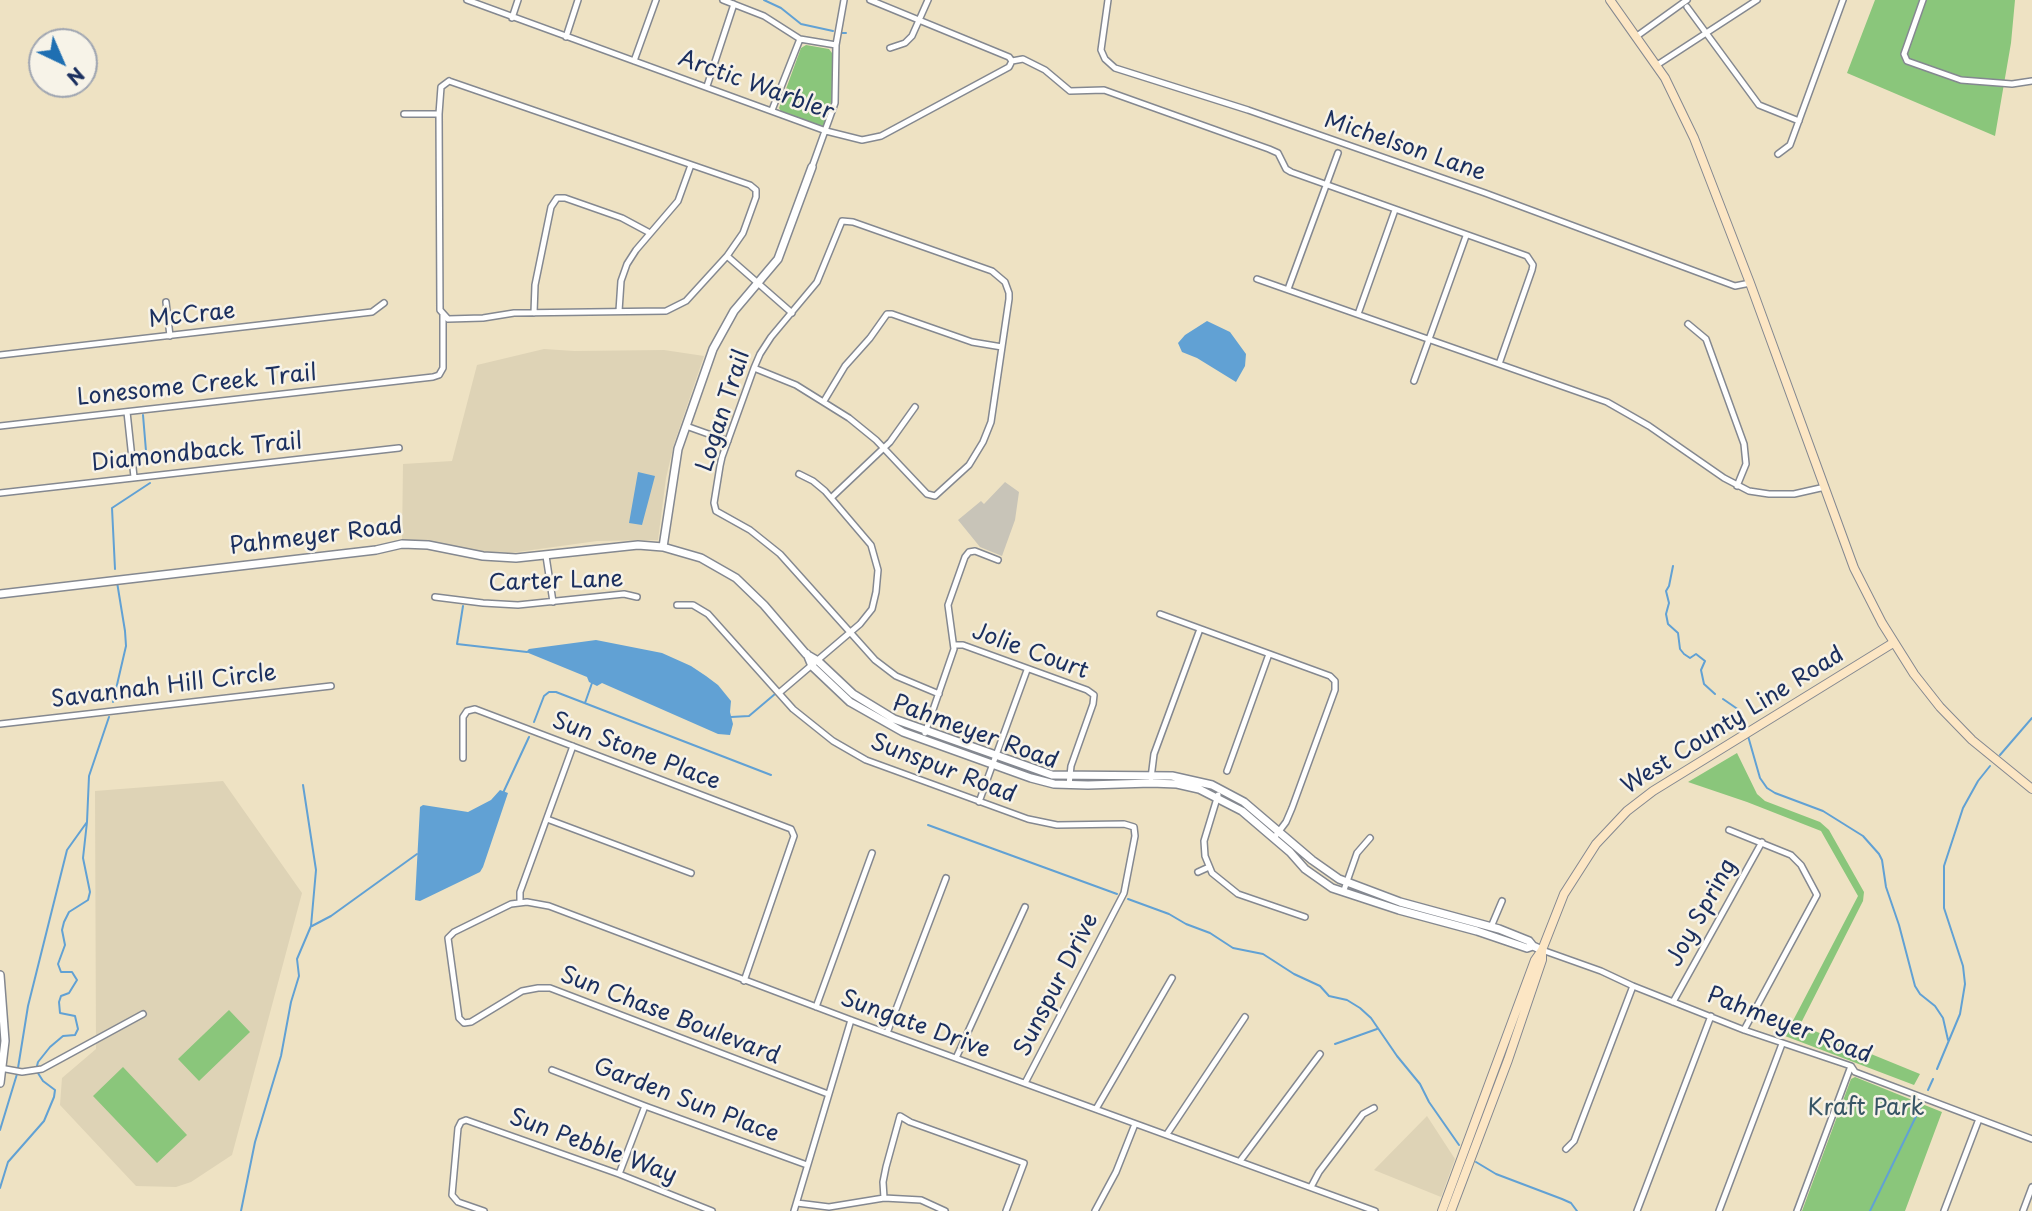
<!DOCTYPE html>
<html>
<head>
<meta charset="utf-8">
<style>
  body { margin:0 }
  #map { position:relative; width:2032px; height:1211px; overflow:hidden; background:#eee2c3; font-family:"Playpen Sans",sans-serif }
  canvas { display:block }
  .north { position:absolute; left:28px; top:28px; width:70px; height:70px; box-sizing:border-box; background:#f7f3e8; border:2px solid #9fa5b1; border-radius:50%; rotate:136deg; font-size:19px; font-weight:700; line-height:28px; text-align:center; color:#1b2f5e }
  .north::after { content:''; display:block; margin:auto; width:24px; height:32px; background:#1f6fb2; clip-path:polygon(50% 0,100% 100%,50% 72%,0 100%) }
</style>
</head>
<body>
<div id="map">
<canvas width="2032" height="1211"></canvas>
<div class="north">N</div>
</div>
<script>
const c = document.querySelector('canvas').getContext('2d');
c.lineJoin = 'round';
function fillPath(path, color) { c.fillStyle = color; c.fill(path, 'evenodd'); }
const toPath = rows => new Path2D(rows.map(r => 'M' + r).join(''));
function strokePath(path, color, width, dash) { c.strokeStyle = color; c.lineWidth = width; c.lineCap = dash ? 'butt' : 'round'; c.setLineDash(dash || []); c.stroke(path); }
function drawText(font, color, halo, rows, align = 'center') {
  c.font = font + ' "Playpen Sans",sans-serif'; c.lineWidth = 5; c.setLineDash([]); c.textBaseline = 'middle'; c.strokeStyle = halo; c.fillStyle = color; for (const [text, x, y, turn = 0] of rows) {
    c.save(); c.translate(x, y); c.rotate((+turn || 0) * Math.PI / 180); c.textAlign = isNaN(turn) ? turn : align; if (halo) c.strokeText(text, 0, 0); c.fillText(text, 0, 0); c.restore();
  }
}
fillPath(toPath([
  [544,349,574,351,664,350,704,356,674,444,666,478,658,540,597,541,503,554,487,553,429,542,402,541,403,464,452,461,477,365],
  [223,781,302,893,232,1155,191,1182,176,1187,136,1186,60,1105,62,1078,96,1049,95,791],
  [1427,1116,1455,1159,1441,1197,1374,1170]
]), '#ded3b6');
fillPath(toPath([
  [1005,482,1019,492,1015,520,1002,556,980,547,958,520,981,501,984,504]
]), '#c8c4b8');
fillPath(toPath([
  [1875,0,2015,0,2011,43,1995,136,1847,73],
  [806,45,829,49,832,53,833,96,823,127,782,113,779,108,801,48],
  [1737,753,1757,794,1765,801,1820,822,1829,830,1864,892,1863,901,1800,1025,1920,1074,1914,1085,1785,1036,1858,896,1821,831,1747,802,1688,782],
  [229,1010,250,1032,199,1081,178,1059],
  [123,1067,187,1135,157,1163,93,1096],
  [1855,1077,1942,1112,1905,1211,1802,1211,1851,1079]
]), '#8ac67b');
fillPath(toPath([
  [1207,321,1230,332,1246,354,1245,366,1236,382,1197,358,1182,352,1178,343,1185,335],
  [638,472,655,476,642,525,629,523],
  [596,640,662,653,691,666,706,676,718,685,731,701,730,712,733,724,730,735,718,734,602,683,597,686,589,682,587,677,526,652,529,649],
  [500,790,508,793,483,867,480,872,420,901,415,900,420,807,423,805,468,812,491,800]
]), '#61a1d4');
strokePath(toPath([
  [764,0,781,8,801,24,833,31],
  [842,33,846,33],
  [143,415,147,463],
  [1673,566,1669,586,1666,591,1669,603,1666,614,1668,624,1678,633,1680,649,1684,654,1690,658,1696,654,1705,661,1701,670,1704,684,1715,694],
  [115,569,112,508,150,483],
  [463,606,457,644,527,652],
  [1723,699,1739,710,1746,730],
  [113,702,126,646,125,631,117,582],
  [585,703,592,683],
  [731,717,749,716,775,694],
  [534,722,544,696,549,692,556,692,771,775],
  [1748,736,1760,778,1767,788,1775,793,1823,811,1863,836,1879,854,1882,860,1886,887,1899,925,1915,986,1920,994,1935,1006,1943,1018,1948,1040],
  [2000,755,2032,718],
  [503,793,529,737],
  [928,825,1117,894],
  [1128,899,1169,914,1186,924,1210,933,1233,948,1263,954,1294,974,1320,986,1329,996,1347,1000,1360,1008,1371,1018,1397,1056,1420,1084,1429,1102,1459,1145],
  [312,926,331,916,417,854],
  [1335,1044,1377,1029],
  [18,1068,28,1006,67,850,87,822,89,776,109,717],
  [1937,1069,1960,1014,1965,984,1963,966,1944,908,1944,866,1963,808,1978,781,1990,766],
  [1928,1090,1933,1079],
  [0,1130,17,1074],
  [1476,1162,1496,1174,1562,1199,1571,1203,1577,1211],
  [0,1188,8,1162,44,1121,54,1097,55,1090,43,1081,36,1070,38,1062,50,1047,63,1036,75,1035,78,1029,75,1016,60,1013,59,1002,61,996,69,993,77,980,72,972,61,972,58,964,65,945,62,930,64,922,69,912,88,900,90,892,83,858,87,822],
  [241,1211,255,1142,281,1056,291,1002,299,976,297,959,311,926,316,870,303,785],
  [1870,1211,1923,1102]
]), '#61a1d4', 2);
const minor = toPath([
  [467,0,826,131,862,140,881,136,1009,67,1012,61,1023,59,1045,70,1070,91,1104,90,1269,149,1278,153,1286,169,1291,172,1527,256,1533,265,1532,270,1499,364],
  [723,0,764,16,800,39,836,45],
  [870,0,1009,57,1012,61],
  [1108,0,1101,50,1105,59,1115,68,1248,110,1485,193,1735,286,1750,283],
  [1923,0,1904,54,1907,61,1961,80,2012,84,2032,81],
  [1687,7,1759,105,1799,121],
  [512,18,518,0],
  [1637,36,1687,0],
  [566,37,578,0],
  [890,48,905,43,912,36,928,0],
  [634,61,656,0],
  [1657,65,1757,0],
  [449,81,750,185,756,190,756,197,743,233,727,256,686,301,666,311,514,313,483,318,448,319,440,310,439,114,441,87,449,81],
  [707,86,734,4],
  [772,110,800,39],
  [404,114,439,114],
  [1778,154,1790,145,1843,0],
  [812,167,835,103,836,45,844,0],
  [727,256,792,313],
  [1257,279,1607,402,1649,426,1724,478,1749,491,1769,494,1794,494,1825,487],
  [1288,289,1338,153],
  [166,302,170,336],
  [619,311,621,281,627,264,636,250,678,201,691,165],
  [534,313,535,285,551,207,557,198,565,198,622,218,650,233],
  [1358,314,1395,210],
  [1688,324,1706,339,1744,444,1746,464,1737,486],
  [0,355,372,312,384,303],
  [754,368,796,385,849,418,876,440,927,494,935,496,969,465,983,442,991,422,1009,299,1009,293,1005,282,992,271,853,222,842,221,817,282,771,337,760,354,754,368,722,457,720,466,714,503,716,511,750,530,780,554,875,660,896,676,939,694],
  [1414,381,1466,236],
  [824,401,845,366,870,338,887,314,892,314,972,342,1002,347],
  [127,412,134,477],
  [0,426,433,377,439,375,443,368,443,315],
  [686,426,728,441],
  [0,493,399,448],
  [831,498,890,442,915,407],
  [546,556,553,602],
  [435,597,483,603,518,605,624,594,637,597],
  [677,605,693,605,708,614,793,709,833,741,866,760,1028,819,1057,825,1124,824,1134,827,1135,836,1124,893,1025,1083],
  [1160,614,1330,676,1335,681,1335,690,1292,808,1286,822,1274,838],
  [954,645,963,645,1087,690,1094,695,1093,704,1071,766,1069,785],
  [779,693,860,624,872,609,876,592,878,570,871,545,825,491,813,481,799,474],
  [0,724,331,686],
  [925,733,954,649,948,605,965,557,969,552,975,551,998,560],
  [463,758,463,717,467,711,475,709,791,829,794,836,744,981],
  [1227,771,1269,654],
  [1151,778,1154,754,1200,629],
  [1218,795,1204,841,1205,856,1212,873,1238,894,1305,917],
  [979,802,1027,670],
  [547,819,691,873],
  [1729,830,1791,855,1801,865,1817,895,1744,1030],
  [1198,872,1209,867],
  [1344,890,1357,853,1370,838],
  [520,902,520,892,573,746],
  [1491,927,1502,901],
  [1542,950,1601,971,1633,986,1744,1030,1851,1066,1855,1072,2032,1139],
  [1673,1002,1762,842],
  [816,1007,872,853],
  [887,1033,946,878],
  [956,1058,1025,907],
  [0,1068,22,1072,42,1069,143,1014],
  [552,1070,645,1106,807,1165],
  [828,1094,550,988,538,988,522,991,471,1022,464,1023,459,1018,448,938,454,932,511,904,527,902,549,906,851,1020,1375,1211],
  [1096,1109,1172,978],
  [1167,1134,1245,1017],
  [1566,1149,1574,1141,1633,986],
  [1240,1161,1320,1054],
  [619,1174,645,1106],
  [1311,1187,1319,1172,1363,1114,1374,1108],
  [884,1198,883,1182,886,1167,900,1116,910,1122,1024,1163,1006,1211],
  [797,1203,829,1207,884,1198,921,1200,945,1211],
  [484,1211,458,1202,452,1195,458,1128,461,1122,466,1120,619,1174,712,1211],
  [794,1211,851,1020],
  [1095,1211,1116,1172,1135,1124],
  [1637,1211,1711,1016],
  [1719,1211,1782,1044],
  [1797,1211,1851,1066],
  [1944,1211,1979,1119],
  [2023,1211,2032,1187]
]);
const tertiary = toPath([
  [663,547,678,449,713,349,734,311,778,259,812,167],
  [0,594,376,550,402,544,428,545,483,556,516,558,638,545,663,547,701,558,736,578,764,605,806,654,818,661,853,694,894,719,1052,775,1172,776,1212,785,1244,802,1312,860,1339,879,1400,902,1499,929,1529,941,1533,946],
  [807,654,812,666,850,702,903,732,1031,778,1054,784,1088,785,1151,783,1177,784,1199,789,1242,811,1290,852,1305,869,1332,888,1399,910,1477,931,1527,948,1533,946,1542,950],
  [0,975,5,1041,0,1083]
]);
const secondary = toPath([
  [1610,0,1665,78,1694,138,1750,283,1854,568,1882,623,1914,674,1940,707,1972,740,2032,789],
  [1442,1211,1535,960,1542,950,1564,894,1596,844,1627,811,1653,791,1893,643],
  [1451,1211,1508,1060,1542,960,1542,950]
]);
strokePath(minor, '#848890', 8);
strokePath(tertiary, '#848890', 10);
strokePath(secondary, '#848890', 10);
strokePath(minor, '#fff', 5);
strokePath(tertiary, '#fff', 7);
strokePath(secondary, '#fce6c4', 8);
drawText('23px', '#1b2f5e', '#f7f3e8', [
  ["Arctic Warbler",756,86,20],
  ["Michelson Lane",1405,147,19],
  ["McCrae",192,316,-6],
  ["Lonesome Creek Trail",197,386,-6],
  ["Logan Trail",724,411,-72],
  ["Diamondback Trail",197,453,-6],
  ["Pahmeyer Road",316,537,-7],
  ["Carter Lane",556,582,-2],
  ["Jolie Court",1030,652,20],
  ["Savannah Hill Circle",164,687,-7],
  ["West County Line Road",1733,721,-32],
  ["Pahmeyer Road",975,733,20],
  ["Sun Stone Place",636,752,21],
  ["Sunspur Road",943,769,21],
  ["Joy Spring",1702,913,-61],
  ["Sunspur Drive",1057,985,-63],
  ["Sun Chase Boulevard",670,1016,21],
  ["Sungate Drive",915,1025,20],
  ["Pahmeyer Road",1789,1026,21],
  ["Garden Sun Place",686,1101,21],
  ["Sun Pebble Way",593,1147,20]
]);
drawText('23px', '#375565', '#f7f3e8', [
  ["Kraft Park",1866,1109]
]);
</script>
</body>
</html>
